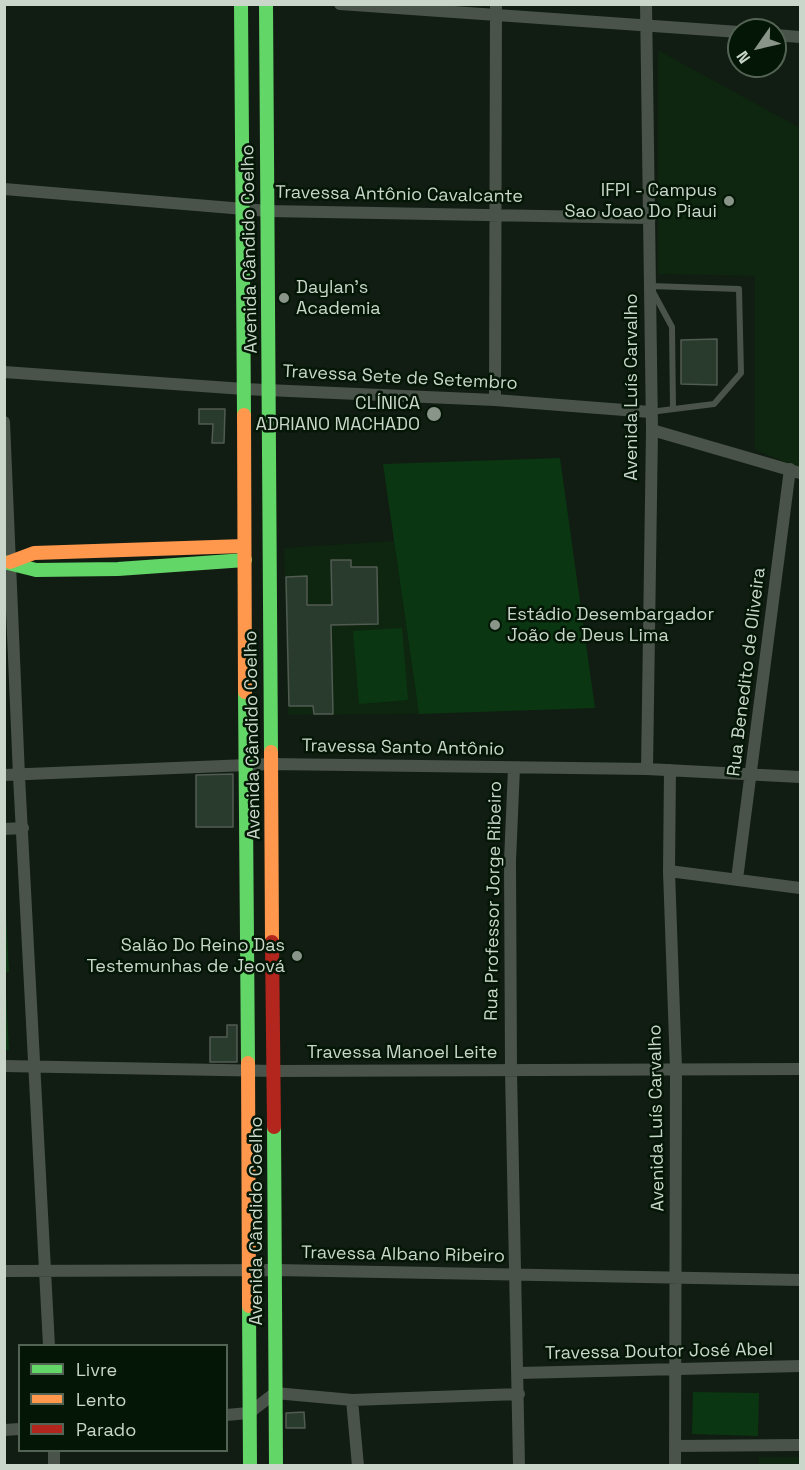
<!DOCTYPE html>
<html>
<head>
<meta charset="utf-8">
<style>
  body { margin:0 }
  #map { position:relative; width:805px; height:1470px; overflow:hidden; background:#111c12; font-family:"Space Grotesk",sans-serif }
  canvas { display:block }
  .frame { position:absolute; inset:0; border:6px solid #c9d6c9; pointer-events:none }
  .legend { position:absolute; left:18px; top:1344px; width:210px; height:108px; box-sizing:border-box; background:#041706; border:2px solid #536354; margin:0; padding:8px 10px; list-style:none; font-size:18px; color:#c9d6c9 }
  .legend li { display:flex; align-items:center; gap:12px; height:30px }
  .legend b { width:30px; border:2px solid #536354 }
  .north { position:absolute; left:727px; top:18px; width:60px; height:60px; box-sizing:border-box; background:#041706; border:2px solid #536354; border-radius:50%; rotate:236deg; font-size:16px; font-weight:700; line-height:24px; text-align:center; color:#c9d6c9 }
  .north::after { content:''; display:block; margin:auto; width:21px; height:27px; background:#899589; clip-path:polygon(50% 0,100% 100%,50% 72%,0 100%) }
</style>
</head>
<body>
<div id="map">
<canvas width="805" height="1470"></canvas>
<div class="frame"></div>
<ul class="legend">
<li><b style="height:8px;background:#63d668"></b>Livre</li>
<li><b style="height:8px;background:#ff974d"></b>Lento</li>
<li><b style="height:8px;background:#b3261e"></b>Parado</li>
</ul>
<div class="north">N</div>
</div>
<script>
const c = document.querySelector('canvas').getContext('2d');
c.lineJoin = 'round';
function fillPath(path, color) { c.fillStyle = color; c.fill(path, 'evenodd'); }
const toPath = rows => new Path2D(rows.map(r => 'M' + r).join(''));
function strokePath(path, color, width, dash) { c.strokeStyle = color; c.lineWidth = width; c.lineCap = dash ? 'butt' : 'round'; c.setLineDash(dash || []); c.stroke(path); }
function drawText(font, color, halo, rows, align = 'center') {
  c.font = font + ' "Space Grotesk",sans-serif'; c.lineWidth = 5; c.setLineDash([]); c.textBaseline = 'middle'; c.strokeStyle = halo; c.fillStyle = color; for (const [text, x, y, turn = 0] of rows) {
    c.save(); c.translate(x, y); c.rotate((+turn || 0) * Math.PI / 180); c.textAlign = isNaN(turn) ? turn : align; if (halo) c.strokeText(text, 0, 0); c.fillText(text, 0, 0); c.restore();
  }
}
fillPath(toPath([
  [658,50,800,128,800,468,755,450,755,276,658,274],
  [394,541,419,714,288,715,284,548],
  [759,1457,800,1457,800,1465,759,1465]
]), '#0e260f');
fillPath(toPath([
  [560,458,595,708,419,714,383,464],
  [402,628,408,700,359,704,353,631],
  [6,913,9,972,5,973,9,1050,4,1050],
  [693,1392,759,1393,758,1436,692,1434]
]), '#0b3612');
const building = toPath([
  [717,339,717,385,681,384,681,340,717,339],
  [199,409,225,409,224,443,212,443,213,424,199,424,199,409],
  [331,560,351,560,351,567,377,567,378,624,331,625,333,714,314,714,313,706,289,706,286,577,307,576,307,605,332,605,331,560],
  [233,774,233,827,196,827,196,775,233,774],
  [227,1025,237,1025,237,1062,210,1062,210,1037,227,1037,227,1025],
  [304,1412,305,1428,286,1428,286,1413,304,1412]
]);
fillPath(building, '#293b2c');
strokePath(building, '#515b52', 1.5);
strokePath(toPath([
  [653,292,672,327,673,409],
  [650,412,714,404,741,373,739,289,650,286]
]), '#495349', 6);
strokePath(toPath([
  [340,4,739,32],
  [646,4,652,430,647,769],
  [775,35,800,37],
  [4,189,268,211,650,218],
  [4,372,244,389,495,400,650,412],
  [495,400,496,4],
  [4,422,19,776,49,1346],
  [652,430,800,473],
  [514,768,510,861,511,1071,519,1466],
  [670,770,669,871,676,1069,675,1466],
  [4,775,272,764,647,769,800,777],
  [4,829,23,828],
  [669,871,800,888],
  [737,879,790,469],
  [4,1066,275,1071,800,1069],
  [4,1271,276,1270,800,1280],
  [519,1373,800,1366],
  [352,1400,358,1466],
  [226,1415,249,1413,275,1393,352,1400,519,1394],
  [4,1430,20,1429],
  [675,1446,800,1445],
  [54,1450,54,1466]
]), '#495349', 12);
strokePath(toPath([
  [241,4,244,415],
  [266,4,271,752],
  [4,562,36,570,118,569,245,560],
  [245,692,248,1063],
  [274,1127,276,1466],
  [249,1306,250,1466]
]), '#63d668', 14);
strokePath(toPath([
  [244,415,245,692],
  [10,562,34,553,244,546],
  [271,752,272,942],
  [248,1063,249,1306]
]), '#ff974d', 14);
strokePath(toPath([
  [272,942,274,1127]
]), '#b3261e', 14);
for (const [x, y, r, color] of [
  [729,201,6,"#899589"],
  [284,298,6,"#899589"],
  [434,414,8,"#899589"],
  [495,625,6,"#899589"],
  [297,956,6,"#899589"]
]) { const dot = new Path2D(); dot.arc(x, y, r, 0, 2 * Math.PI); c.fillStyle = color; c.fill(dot); strokePath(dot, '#041706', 2); }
drawText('18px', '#c9d6c9', '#041706', [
  ["IFPI - Campus",717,191],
  ["Sao Joao Do Piaui",717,212],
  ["Daylan's",296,288,"left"],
  ["Academia",296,309,"left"],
  ["CLÍNICA",420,404],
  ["ADRIANO MACHADO",420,425],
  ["Estádio Desembargador",507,615,"left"],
  ["João de Deus Lima",507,636,"left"],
  ["Salão Do Reino Das",285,946],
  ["Testemunhas de Jeová",285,967]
], 'right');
drawText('18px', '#c9d6c9', '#041706', [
  ["Travessa Antônio Cavalcante",399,195,1],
  ["Avenida Cândido Coelho",250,249,-91],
  ["Travessa Sete de Setembro",400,378,3],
  ["Avenida Luís Carvalho",632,387,-90],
  ["Rua Benedito de Oliveira",747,672,-83],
  ["Avenida Cândido Coelho",253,735,-91],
  ["Travessa Santo Antônio",403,748,1],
  ["Rua Professor Jorge Ribeiro",494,901,-89],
  ["Travessa Manoel Leite",402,1053],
  ["Avenida Luís Carvalho",657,1118,-91],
  ["Avenida Cândido Coelho",257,1221,-90],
  ["Travessa Albano Ribeiro",403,1255,1],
  ["Travessa Doutor José Abel",659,1352,-1]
]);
</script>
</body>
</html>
